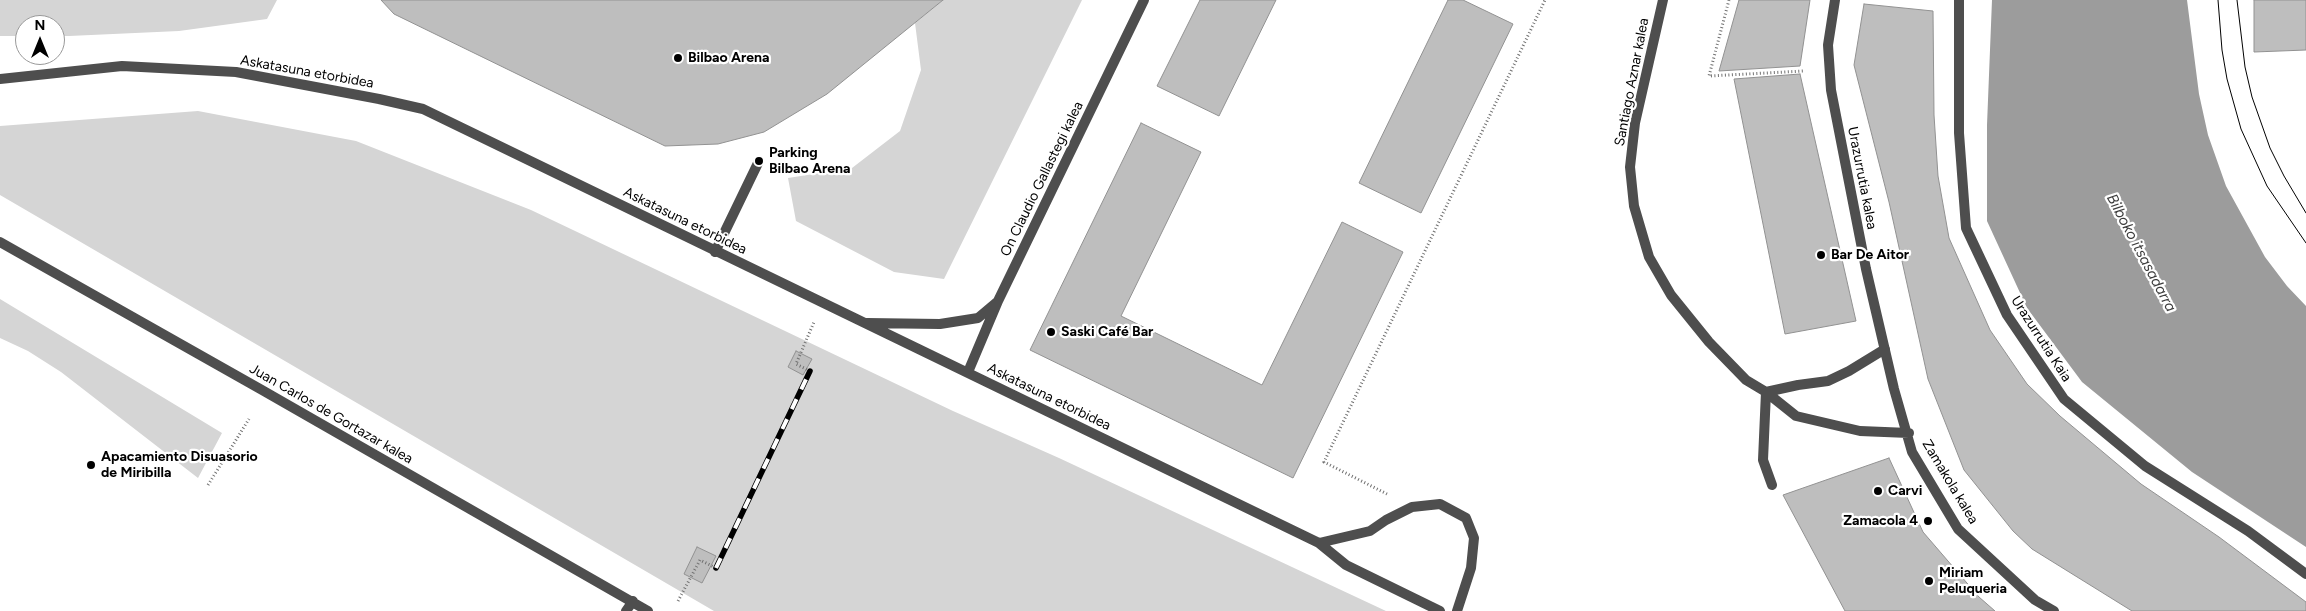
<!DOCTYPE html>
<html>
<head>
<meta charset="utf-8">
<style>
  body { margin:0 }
  #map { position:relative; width:2306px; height:611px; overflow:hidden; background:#fff; font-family:Figtree,sans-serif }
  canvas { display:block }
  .north { position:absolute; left:15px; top:15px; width:50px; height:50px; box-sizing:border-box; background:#fff; border:1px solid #999; border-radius:50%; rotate:0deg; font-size:14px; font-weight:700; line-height:20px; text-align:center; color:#000 }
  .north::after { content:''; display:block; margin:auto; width:18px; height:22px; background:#000; clip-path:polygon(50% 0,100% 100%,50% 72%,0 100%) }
</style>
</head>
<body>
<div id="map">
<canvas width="2306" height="611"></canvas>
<div class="north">N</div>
</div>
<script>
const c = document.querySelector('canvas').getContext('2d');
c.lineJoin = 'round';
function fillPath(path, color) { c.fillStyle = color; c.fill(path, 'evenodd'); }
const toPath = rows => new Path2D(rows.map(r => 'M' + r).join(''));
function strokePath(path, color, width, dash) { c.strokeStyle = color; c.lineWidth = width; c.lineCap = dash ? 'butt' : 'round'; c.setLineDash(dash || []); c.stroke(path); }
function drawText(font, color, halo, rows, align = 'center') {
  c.font = font + ' Figtree,sans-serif'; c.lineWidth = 4.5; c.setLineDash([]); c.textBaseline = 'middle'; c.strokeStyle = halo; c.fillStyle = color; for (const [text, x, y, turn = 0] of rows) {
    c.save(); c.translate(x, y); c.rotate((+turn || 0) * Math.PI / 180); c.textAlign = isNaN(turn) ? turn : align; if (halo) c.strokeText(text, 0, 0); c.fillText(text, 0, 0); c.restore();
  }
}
fillPath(toPath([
  [0,0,277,0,267,19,179,31,69,36,55,36,55,25,25,25,25,36,0,36],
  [943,0,1082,0,944,279,894,272,796,221,788,178,852,168,900,131,921,70,915,23],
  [198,111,356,141,531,210,953,411,1059,458,1386,611,714,611,0,195,0,126],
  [0,299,222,433,198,478,61,372,28,351,0,338]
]), '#d5d5d5');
fillPath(toPath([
  [1992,0,2187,0,2199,94,2208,135,2226,186,2265,257,2287,286,2306,306,2306,547,2192,472,2082,382,2027,308,1987,221,1987,125]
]), '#9c9c9c');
const building = toPath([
  [943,0,827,94,764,132,718,144,665,146,394,14,381,0,943,0],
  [1200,0,1276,0,1219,116,1157,86,1200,0],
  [1448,0,1463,0,1513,24,1421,213,1359,183,1448,0],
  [1739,0,1810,0,1800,66,1719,71,1739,0],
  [2254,0,2306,0,2306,50,2254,52,2254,0],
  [1864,4,1933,11,1934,115,1938,176,1949,238,1990,330,2027,384,2060,416,2141,484,2219,537,2306,602,2306,611,2132,611,2032,549,2013,531,1964,470,1928,379,1889,202,1854,65,1864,4],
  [1800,74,1856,321,1785,334,1734,79,1800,74],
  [1141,123,1201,152,1121,316,1262,385,1342,222,1403,252,1293,478,1030,350,1141,123],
  [796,351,812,359,803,375,788,367,796,351],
  [1889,458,1923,532,1979,597,1995,611,1845,611,1783,495,1889,458],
  [697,547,716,556,702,583,684,574,697,547]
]);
fillPath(building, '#bebebe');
strokePath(building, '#929292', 1);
strokePath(toPath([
  [1729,0,1709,76,1804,71],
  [810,371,796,364,814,322],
  [208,485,249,419],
  [1387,494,1324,462,1545,0],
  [678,601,700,560,716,568]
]), '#707070', 3, [1, 2.5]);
strokePath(toPath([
  [715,252,759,161]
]), '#4e4e4e', 10);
strokePath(toPath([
  [1663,0,1635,123,1630,167,1634,206,1649,257,1671,295,1709,342,1746,380,1766,392,1796,416,1860,431,1909,433],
  [1835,0,1828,45,1831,90,1866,269,1894,389,1912,452,1958,529,2035,600,2054,611],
  [1959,0,1959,133,1966,228,2007,315,2064,399,2145,466,2248,531,2306,574],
  [0,79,122,66,236,72,379,99,423,109,1319,543,1346,565,1440,611],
  [0,242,262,390,648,611],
  [867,323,940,324,978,318,997,302],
  [968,372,998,301,1144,0],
  [1766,392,1798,385,1828,381,1849,371,1885,349],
  [1766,392,1763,460,1772,485],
  [1319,543,1370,531,1386,520,1412,507,1440,504,1466,518,1474,538,1471,568,1457,611],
  [626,611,633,601]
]), '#4e4e4e', 10);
strokePath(toPath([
  [2218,0,2222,50,2227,79,2241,129,2267,186,2306,243],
  [2237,0,2245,67,2252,97,2270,148,2284,176,2306,213]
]), '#000', 1);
const rail = toPath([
  [716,568,810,371]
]);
strokePath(rail, '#000', 5.5);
strokePath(rail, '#fff', 4, [11]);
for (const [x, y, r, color] of [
  [678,58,5,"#000"],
  [759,161,5,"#000"],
  [1821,255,5,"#000"],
  [1051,332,5,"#000"],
  [91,465,5,"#000"],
  [1878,491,5,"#000"],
  [1928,521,5,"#000"],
  [1929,581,5,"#000"]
]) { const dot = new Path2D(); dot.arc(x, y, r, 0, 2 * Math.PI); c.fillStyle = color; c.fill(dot); strokePath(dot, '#fff', 2); }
drawText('bold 14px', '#000', '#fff', [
  ["Bilbao Arena",688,58],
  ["Parking",769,153],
  ["Bilbao Arena",769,169],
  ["Bar De Aitor",1831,255],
  ["Saski Café Bar",1061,332],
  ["Apacamiento Disuasorio",101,457],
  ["de Miribilla",101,473],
  ["Carvi",1888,491],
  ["Zamacola 4",1918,521,"right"],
  ["Miriam",1939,573],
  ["Peluqueria",1939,589]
], 'left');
drawText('14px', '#000', '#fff', [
  ["Askatasuna etorbidea",307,72,10],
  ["Santiago Aznar kalea",1632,82,-79],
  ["Urazurrutia kalea",1862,178,79],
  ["On Claudio Gallastegi kalea",1042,179,-64],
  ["Askatasuna etorbidea",685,221,26],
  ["Urazurrutia Kaia",2041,339,57],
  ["Askatasuna etorbidea",1049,397,26],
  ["Juan Carlos de Gortazar kalea",331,414,30],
  ["Zamakola kalea",1950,482,59]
]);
drawText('italic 15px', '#3d3d3d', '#fff', [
  ["Bilboko itsasadarra",2141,253,62]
]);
</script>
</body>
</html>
